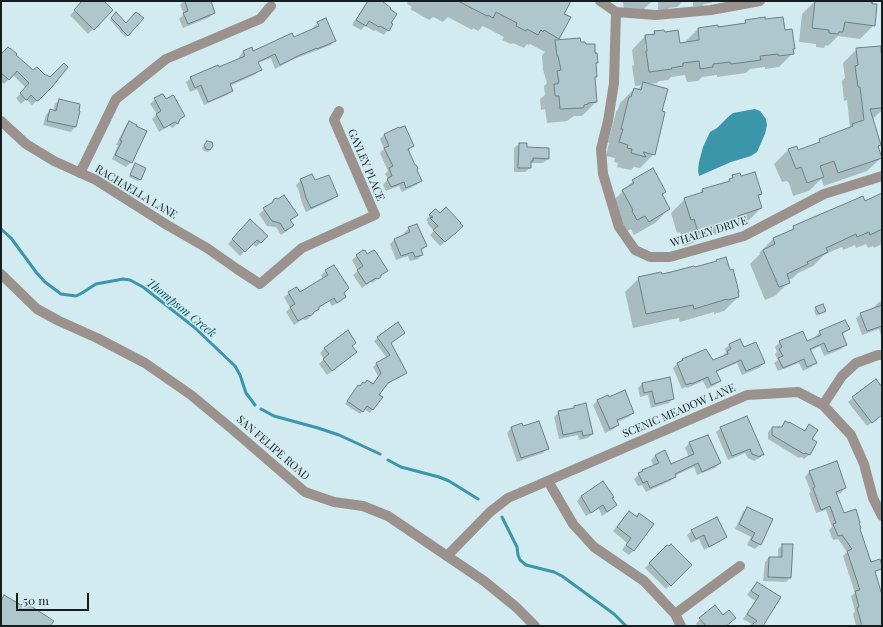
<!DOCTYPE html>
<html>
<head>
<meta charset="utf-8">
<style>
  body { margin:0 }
  #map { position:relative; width:883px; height:627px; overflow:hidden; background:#d2ebf1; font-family:"Playfair Display",serif }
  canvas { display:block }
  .frame { position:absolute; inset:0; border:2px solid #141d1f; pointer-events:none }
  .scale { position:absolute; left:16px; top:593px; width:73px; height:18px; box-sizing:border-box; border:2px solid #141d1f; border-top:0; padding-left:5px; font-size:12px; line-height:14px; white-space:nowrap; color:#141d1f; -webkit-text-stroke:3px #d2ebf1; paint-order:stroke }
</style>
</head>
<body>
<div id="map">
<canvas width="883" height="627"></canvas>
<div class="frame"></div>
<div class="scale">50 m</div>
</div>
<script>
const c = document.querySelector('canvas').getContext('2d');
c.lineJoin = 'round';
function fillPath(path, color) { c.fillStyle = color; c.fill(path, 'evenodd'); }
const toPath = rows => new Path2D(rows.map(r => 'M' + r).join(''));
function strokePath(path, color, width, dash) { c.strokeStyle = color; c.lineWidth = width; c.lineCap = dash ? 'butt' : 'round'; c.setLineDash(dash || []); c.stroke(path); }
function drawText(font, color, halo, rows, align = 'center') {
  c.font = font + ' "Playfair Display",serif'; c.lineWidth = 3; c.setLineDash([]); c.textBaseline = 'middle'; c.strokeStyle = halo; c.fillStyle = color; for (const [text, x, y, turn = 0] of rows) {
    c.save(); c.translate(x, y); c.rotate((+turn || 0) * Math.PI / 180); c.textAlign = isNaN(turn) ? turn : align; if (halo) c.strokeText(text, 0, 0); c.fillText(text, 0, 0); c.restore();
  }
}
fillPath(toPath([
  [755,109,760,111,766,119,767,125,765,134,757,152,751,156,731,162,699,176,698,170,699,162,703,147,710,132,717,128,728,117,733,113]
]), '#3a96a8');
fillPath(toPath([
  [84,1,103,1,112,10,88,34,70,15],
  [184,1,210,1,214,12,210,17,183,28,179,19,184,14,180,5],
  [367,1,380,1,390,23,388,30,384,35,375,30,374,31,365,26,361,30,352,25],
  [408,1,567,1,563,14,558,38,556,41,580,43,594,55,597,63,595,64,596,77,594,79,596,102,582,116,574,116,567,121,547,123,545,109,541,110,540,99,545,95,544,86,547,83,543,70,542,55,545,52,530,44,529,45,527,44,524,48,513,43,511,44,502,40,504,37,483,26,478,31,473,28,472,30,448,17,443,22,433,17,429,20,410,9,412,7,407,4],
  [617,1,652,1,642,11,624,10,623,2,617,2],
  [658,1,683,1,677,7,669,8,667,10,658,10],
  [693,1,714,1,711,3,704,4,702,6,693,6],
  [815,1,873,1,874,25,860,39,838,36,828,46,826,45,824,48,816,47,816,44,799,42,802,14],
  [116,14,126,24,142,18,126,37,120,32,120,31,110,20],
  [326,19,335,40,331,45,294,59,275,69,271,58,258,63,260,70,256,74,230,86,232,91,227,95,204,105,197,89,190,92,186,82,191,78,217,66,218,68,240,59,239,57,243,52,251,49,253,52,291,35,293,39,314,29,313,27,317,24,320,31,322,30,319,23,317,23],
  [764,20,784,31,794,48,792,50,793,53,779,67,765,69,765,67,750,69,746,73,717,77,717,75,702,77,698,81,687,82,685,75,671,77,668,80,659,81,657,83,647,84,661,112,654,154,640,168,634,167,631,170,617,167,618,163,614,162,615,158,606,156,609,143,608,142,616,112,618,109,620,103,634,89,637,90,642,85,635,86,632,66,634,65,632,50,645,36,652,35,655,32,679,44,684,43,698,29,717,26,717,28,742,25,746,21],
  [645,44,647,44,647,56],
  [857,49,882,54,882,112,880,112,872,120,880,144,877,147,881,158,867,171,824,186,821,179,809,191,793,196,789,183,787,181,782,182,774,164,788,150,796,147,798,152,815,145,820,140,850,128,847,100,844,101,842,81,845,78,843,63],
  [1,54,33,72,38,100,32,105,26,99,21,104,16,98,26,88,13,75,4,84,1,81],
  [172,96,183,112,184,115,173,128,169,126,159,132,152,119,157,114,150,104,155,99,166,100],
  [59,100,79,112,75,127,71,132,43,125,46,115,50,110,53,111,55,104],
  [129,122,131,162,126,167,112,159,118,145,116,145,125,127],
  [384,135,413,146,408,150,421,181,416,185,402,192,399,186,386,191,383,185,388,179,385,174,388,171,380,153,384,149,380,139],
  [519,144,526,148,548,159,543,163,530,163,530,168,525,172,514,172,514,148],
  [205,145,210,149,208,152,204,151,202,148],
  [136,164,140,179,138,181,129,177,134,166],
  [733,176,740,177,761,194,758,197,761,208,747,222,727,228,724,232,695,241,693,243,684,246,680,232,677,233,671,213,685,199,698,195,702,190,726,183],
  [301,180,314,182,337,196,332,200,306,212,302,203,299,192,299,191,296,185],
  [633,181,665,191,661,195,669,209,655,223,634,235,631,229,623,233,609,205],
  [882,195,882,244,874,248,873,246,868,248,866,244,856,248,855,245,843,250,842,247,830,252,823,256,813,266,798,273,793,278,788,280,789,282,775,296,765,300,750,264,760,254,759,253,773,239,788,232,794,227,864,202],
  [274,201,297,215,290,221,292,226,287,231,281,235,276,227,267,226,259,214],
  [435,210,440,215,455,234,440,246,430,235,434,231,427,223,428,222,426,220],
  [246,225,267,236,256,247,252,243,240,256,228,244],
  [409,228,426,246,421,251,422,255,418,259,410,261,408,256,396,260,390,244,394,240,405,235,404,233],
  [363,251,367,256,386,271,375,281,372,283,371,282,362,288,353,275,358,271,352,260],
  [717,260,738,297,724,311,714,314,714,312,680,322,679,318,633,328,625,292,639,278,661,275,694,269,714,263],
  [326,271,345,297,341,301,332,306,329,301,318,308,308,319,305,320,303,319,294,325,286,312,290,308,284,297,289,293,299,293,323,279,321,275],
  [882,301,882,338,879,329,862,335,856,318,861,314,875,309,874,307,879,302],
  [816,308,825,311,823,313,816,316,814,310],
  [397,324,390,343,406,373,403,376,385,385,378,395,373,409,370,413,364,409,360,414,345,404,358,386,359,387,373,385,378,376,373,367,376,364,387,358,374,341],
  [848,329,842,335,846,344,841,349,824,356,820,346,810,351,816,363,811,367,803,371,799,363,778,371,774,363,778,360,775,354,777,352,775,347,780,342,807,343,816,338,815,337,820,332],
  [729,345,744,349,764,363,759,368,742,375,737,363,716,372,720,381,715,385,707,389,703,381,687,388,686,387,682,389,673,368,677,364,683,360,712,362,723,357,723,356,726,352,725,349],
  [351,346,356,352,351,357,327,375,319,364,324,359,320,353,325,348],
  [642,384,673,398,669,403,651,408,648,395,640,397,638,388],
  [882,389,882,412,876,420,867,426,848,402,853,398],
  [597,401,633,413,629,417,617,422,618,424,614,429,605,433,593,405],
  [574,407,592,434,588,438,579,440,578,435,559,439,554,417,559,412,572,409],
  [785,422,804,432,810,426,811,440,816,443,809,455,804,459,801,457,799,458,768,439,768,432,772,428,780,428],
  [522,425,523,427,548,448,543,453,517,462,507,433,511,428],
  [721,428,763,454,758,459,757,459,754,461,748,458,745,453,728,460,716,432],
  [689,443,720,463,715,468,697,475,694,467,674,476,675,477,670,481,646,492,642,485,638,486,634,479,643,471,654,466,651,460,656,455,670,465,689,457,685,448],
  [809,472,845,488,841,493,836,494,843,515,858,524,859,529,871,563,881,568,875,573,882,598,881,626,856,626,853,614,855,611,851,596,855,593,843,556,847,552,838,539,833,540,829,530,832,527,826,510,816,513,809,493,811,492,805,477],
  [603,482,611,498,616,505,611,510,602,516,599,509,596,510,586,516,577,501,581,496],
  [748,508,760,544,755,549,747,545,751,537,735,529,743,512],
  [629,512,636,518,639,514,634,550,629,555,622,550,627,543,613,531,624,517],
  [692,531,726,537,721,541,704,550,699,539,691,543,687,535],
  [783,545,790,578,786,582,763,581,765,562,769,558,778,558,778,549],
  [667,546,690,565,666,589,645,568],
  [757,583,780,597,762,626,752,626,753,625,743,619,755,601,747,595,752,588],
  [700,619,725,626,698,626,696,624]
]), '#0003');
strokePath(toPath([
  [1,229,11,238,36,272,45,282,61,294,76,296,82,293,96,284,123,279,130,280,143,287,194,327,235,366,240,375,246,393,255,405],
  [261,409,274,416,318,428,339,435,380,454],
  [388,460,401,467,439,477,449,481,478,499],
  [502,517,517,547,518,555,520,560,526,565,554,572,562,576,614,614,626,626]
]), '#3a96a8', 3);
const building = toPath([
  [82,1,104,1,113,10,94,30,74,10,82,1],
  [185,1,211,1,215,13,188,24,183,13,188,11,185,1],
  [368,1,382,1,391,8,390,9,397,14,391,23,393,24,389,31,380,26,379,27,369,21,366,26,356,20,368,1],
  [458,1,571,1,564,14,571,17,559,39,544,30,543,32,541,30,538,35,527,29,526,31,516,26,517,23,496,12,493,18,488,15,487,16,458,1],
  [815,1,866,1,872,2,872,4,877,4,875,26,845,22,843,32,839,32,838,34,829,33,829,30,812,28,815,1],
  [116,12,126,23,136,12,144,18,128,36,121,29,121,28,111,18,116,12],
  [765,17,765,19,783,17,785,30,792,29,795,49,793,49,794,54,779,56,778,54,760,56,761,60,731,64,730,62,713,64,713,67,700,69,699,61,683,63,683,66,671,68,672,69,649,72,646,51,647,51,645,35,655,34,654,31,664,30,665,32,678,30,680,43,699,40,698,28,718,25,718,27,746,23,745,20,765,17],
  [326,18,336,41,317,49,317,48,300,55,280,65,275,54,258,62,262,70,230,84,233,91,208,102,201,85,195,88,190,77,218,65,219,67,245,56,243,51,252,47,253,51,292,33,294,37,319,26,317,22,326,18],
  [580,38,581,42,585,42,586,44,595,44,595,53,597,53,598,63,596,63,597,77,595,77,597,102,588,103,588,104,584,105,584,107,582,108,560,109,559,96,555,96,554,84,558,84,558,82,559,82,557,71,561,70,558,56,557,56,555,40,580,38],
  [881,46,881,53,882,53,882,108,870,109,881,145,878,146,882,158,838,173,834,161,820,166,824,177,807,183,802,169,801,167,796,169,788,149,797,146,798,150,820,142,819,139,853,126,852,124,864,120,860,87,858,87,855,66,858,65,856,48,881,46],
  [8,47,10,49,10,48,17,54,16,55,33,70,37,67,45,75,47,75,50,77,64,63,68,67,52,87,39,100,37,101,31,95,27,100,26,100,20,93,29,83,17,71,9,80,1,73,1,54,8,47],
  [643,82,668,89,662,111,665,112,655,155,643,152,646,157,631,153,632,149,627,148,628,145,619,142,623,129,621,129,629,97,631,97,634,88,641,90,643,82],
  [162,94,163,94,166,99,173,95,174,96,185,116,180,119,178,124,175,122,164,128,156,114,161,111,154,98,162,94],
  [59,99,80,104,79,111,80,111,76,127,47,121,50,109,56,111,59,99],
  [129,121,137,125,136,126,147,131,132,163,115,155,122,141,120,140,129,121],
  [405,126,414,146,408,149,415,165,416,165,418,168,417,170,422,181,406,188,404,182,391,187,387,179,388,179,388,178,392,176,389,168,393,166,384,148,389,146,384,134,399,127,399,128,405,126],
  [207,141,212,142,213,146,210,150,206,149,204,145,207,141],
  [519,143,527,143,527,147,549,148,549,159,533,158,533,161,531,161,531,168,518,168,519,143],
  [135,163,146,168,141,180,130,175,135,163],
  [653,168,666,192,662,194,670,209,649,222,645,216,637,220,632,211,633,210,622,190,634,183,632,180,653,168],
  [755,172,762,194,758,195,762,208,738,216,739,218,707,228,708,229,698,232,694,219,691,220,684,198,703,192,702,189,730,181,729,179,733,178,732,175,740,173,741,176,755,172],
  [312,174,315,180,329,175,338,196,311,208,306,198,303,187,303,186,300,179,312,174],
  [882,193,882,229,870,235,869,232,857,237,856,234,826,248,828,252,807,262,808,264,787,274,790,283,779,287,763,250,775,244,773,238,794,229,793,226,863,196,865,201,882,193],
  [284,195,298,215,290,220,294,225,293,225,293,226,285,231,280,223,272,221,263,208,273,202,273,200,276,198,278,199,284,195],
  [446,207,461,223,460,223,463,226,455,234,453,235,445,242,433,230,438,226,430,218,433,217,429,215,435,209,436,209,440,213,446,207],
  [250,219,268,236,261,243,257,240,245,252,232,239,250,219],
  [417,224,427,246,421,249,423,255,415,257,413,252,401,256,394,239,410,232,408,227,417,224],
  [363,250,364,251,365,250,367,254,374,250,376,252,388,271,381,275,381,277,378,279,376,278,366,284,357,270,363,266,356,255,363,250],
  [726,257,730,270,733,269,739,292,738,292,739,297,728,300,727,299,694,309,693,305,646,314,638,277,661,272,662,274,671,272,694,266,695,267,717,261,716,260,726,257],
  [334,265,349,288,344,293,346,297,337,303,334,298,319,307,319,309,314,312,313,314,310,316,309,315,298,321,290,307,295,304,288,292,296,287,297,287,300,292,328,275,325,270,334,265],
  [823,304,826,311,819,314,815,307,823,304],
  [882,305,882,326,867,331,860,313,882,305],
  [845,320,850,329,842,333,847,345,828,352,824,343,810,349,817,363,807,367,804,359,783,368,778,358,783,356,779,349,782,347,779,341,803,331,807,341,821,335,819,331,845,320],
  [398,322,405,333,391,343,407,373,388,383,379,395,383,397,373,410,367,406,363,412,347,401,358,385,360,386,363,382,365,383,367,380,373,384,381,373,376,363,390,355,377,337,398,322],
  [348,330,356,343,352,346,357,352,332,371,323,359,329,354,324,348,348,330],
  [740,339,744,347,756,342,765,363,746,371,741,360,716,371,721,381,711,385,708,377,691,384,691,383,686,385,677,363,683,360,682,359,706,349,713,360,728,354,727,351,731,349,729,344,740,339],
  [670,377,674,399,655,404,652,391,644,393,642,383,670,377],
  [876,379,882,387,882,415,872,423,852,397,876,379],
  [625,390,634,413,617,420,619,425,610,429,597,400,608,395,609,397,625,390],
  [586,403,593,434,583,436,582,431,563,435,558,411,574,408,574,406,586,403],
  [747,416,764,455,761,455,760,457,752,454,750,449,732,456,720,427,747,416],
  [539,421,549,449,521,458,511,427,522,423,523,426,539,421],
  [785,421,789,423,789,422,791,423,805,431,809,424,818,430,812,439,817,442,810,455,805,453,804,454,772,435,772,427,782,427,785,421],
  [708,435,721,463,702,472,698,463,675,474,676,477,650,488,647,481,643,483,638,473,643,471,642,470,659,463,655,455,665,450,671,464,694,454,689,442,708,435],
  [837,461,846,488,836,492,844,513,856,509,860,523,859,523,861,528,860,529,871,562,880,559,882,566,882,569,875,571,882,595,882,626,862,626,857,608,859,607,855,591,860,590,847,551,852,549,842,535,838,536,833,524,836,523,830,506,821,510,813,488,815,487,809,471,837,461],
  [603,481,614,497,612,498,617,505,607,512,603,505,601,506,591,513,581,496,603,481],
  [747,507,773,519,761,545,751,540,755,533,739,524,747,507],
  [629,511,637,517,639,513,654,524,634,551,626,545,631,538,617,527,629,511],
  [717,517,727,537,709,547,704,535,696,539,691,530,717,517],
  [671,544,692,565,671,586,649,563,667,545,669,546,671,544],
  [782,544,793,544,791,578,768,577,769,557,782,557,782,544],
  [757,582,781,597,763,626,750,626,757,621,747,614,759,596,751,591,757,582],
  [4,595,21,605,22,604,24,606,26,603,54,621,50,626,1,626,1,601,4,595],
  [715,605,723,615,729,610,736,618,726,626,706,626,699,618,715,605]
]);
fillPath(building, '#aec7cd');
strokePath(building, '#698085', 1);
strokePath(toPath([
  [600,1,616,12,656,15,711,10,760,1],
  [616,12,614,83,608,121,601,149,603,174,619,227,635,250,650,257,670,257,744,236,824,194,882,176],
  [1,121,26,144,54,161,96,180,167,225,207,248,237,269,260,284,302,248,375,215,334,120,339,111],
  [80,173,116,99,166,59,260,19,271,6],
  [823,405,842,376,856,363,878,355,882,355],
  [548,481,573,524,594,547,644,581,675,614,681,626],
  [447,556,490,512,508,498,747,395,798,392,823,405,851,435,864,464,873,498,882,516],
  [675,614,740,566]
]), '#9b928e', 10);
strokePath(toPath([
  [1,274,37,309,59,321,97,338,145,363,191,395,232,429,305,492,334,502,363,506,388,516,484,581,516,607,535,626]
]), '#9b928e', 10);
drawText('11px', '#141d1f', '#d2ebf1', [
  ["GAYLEY PLACE",366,165,67],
  ["RACHAELLA LANE",136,192,31],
  ["WHALEY DRIVE",709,232,-17],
  ["SCENIC MEADOW LANE",679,411,-23],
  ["SAN FELIPE ROAD",273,448,41]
]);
drawText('italic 12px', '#055764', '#d2ebf1', [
  ["Thompson Creek",181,308,39]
]);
</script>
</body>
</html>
